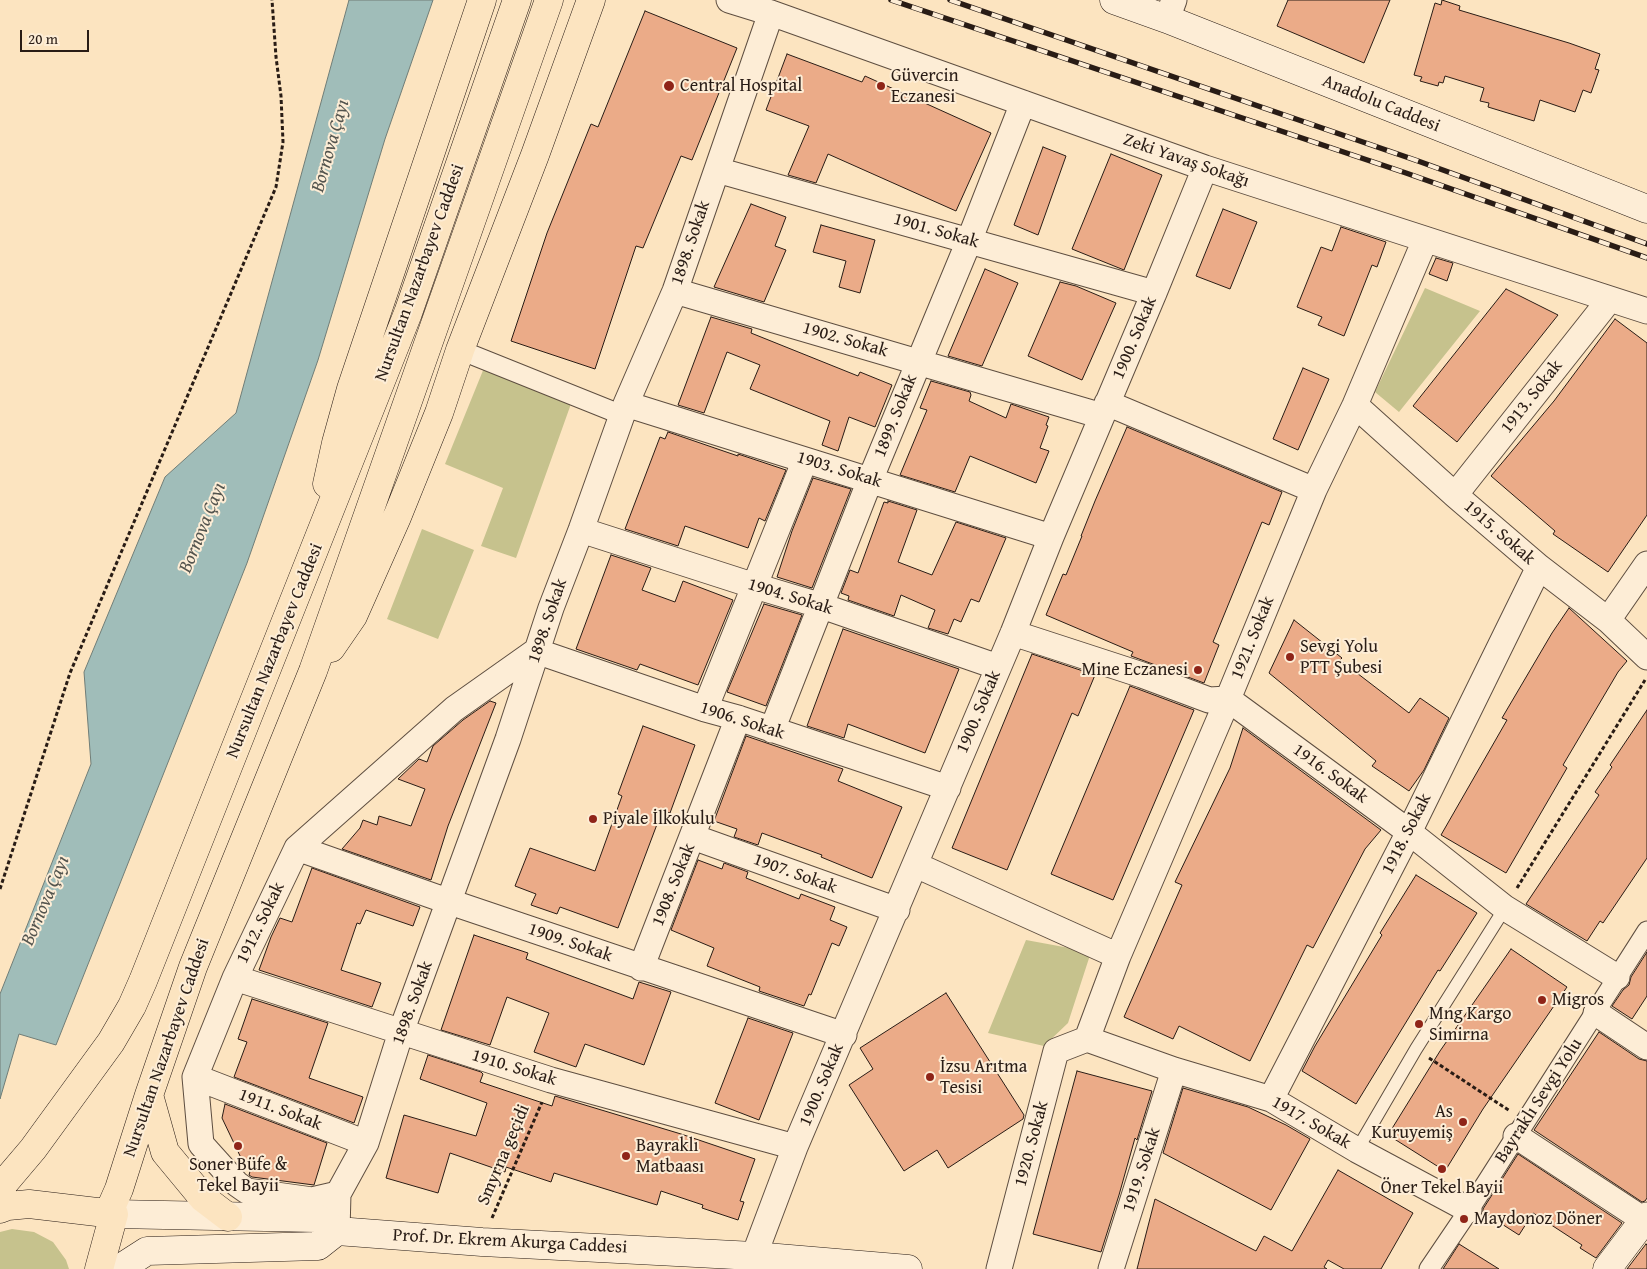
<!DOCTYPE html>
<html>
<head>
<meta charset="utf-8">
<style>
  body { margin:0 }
  #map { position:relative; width:1647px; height:1269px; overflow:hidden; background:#fce4c0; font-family:"Gentium Book Plus",serif }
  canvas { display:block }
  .scale { position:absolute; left:20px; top:30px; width:69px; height:22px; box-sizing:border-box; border:2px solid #291c15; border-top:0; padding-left:6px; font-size:15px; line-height:18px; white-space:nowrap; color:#291c15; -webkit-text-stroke:4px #fdedd6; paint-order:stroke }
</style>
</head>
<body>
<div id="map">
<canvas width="1647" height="1269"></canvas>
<div class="scale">20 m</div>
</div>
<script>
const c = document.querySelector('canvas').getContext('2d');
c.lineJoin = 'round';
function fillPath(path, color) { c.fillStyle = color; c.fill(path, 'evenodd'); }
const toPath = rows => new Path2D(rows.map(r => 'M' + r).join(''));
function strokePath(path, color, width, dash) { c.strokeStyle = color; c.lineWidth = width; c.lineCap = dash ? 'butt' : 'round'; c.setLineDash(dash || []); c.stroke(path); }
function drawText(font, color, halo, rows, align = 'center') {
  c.font = font + ' "Gentium Book Plus",serif'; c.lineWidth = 4; c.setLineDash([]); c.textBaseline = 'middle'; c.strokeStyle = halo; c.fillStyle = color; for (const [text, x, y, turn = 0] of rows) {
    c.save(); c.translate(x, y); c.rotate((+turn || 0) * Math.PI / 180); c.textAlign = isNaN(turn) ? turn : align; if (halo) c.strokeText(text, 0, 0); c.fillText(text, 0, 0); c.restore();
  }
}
fillPath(toPath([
  [1425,288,1480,311,1399,412,1375,392],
  [484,368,572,401,516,558,481,546,503,488,445,464],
  [422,529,474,550,438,639,387,619],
  [1026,940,1091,952,1068,1023,1044,1046,988,1033],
  [12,1229,34,1232,53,1242,66,1260,69,1269,0,1269,0,1232]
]), '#c6c28d');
const water = toPath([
  [349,0,433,0,385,139,318,360,247,563,56,1045,19,1034,0,1099,0,994,91,764,84,672,165,477,236,413,349,0]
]);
fillPath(water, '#a0bdb9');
strokePath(water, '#707d77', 1);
const building = toPath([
  [1288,0,1390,0,1364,63,1277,26,1288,0],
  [1442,0,1460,6,1459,10,1569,43,1600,54,1595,69,1599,70,1591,93,1583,90,1575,112,1540,100,1534,121,1488,107,1489,103,1480,101,1484,88,1445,76,1443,83,1439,82,1438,86,1420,81,1422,77,1414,75,1435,3,1441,5,1442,0],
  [645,11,737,48,692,160,681,156,643,248,636,246,595,369,511,341,547,233,591,124,598,127,645,11],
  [787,54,862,82,865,76,991,133,956,211,828,154,816,183,788,175,809,126,766,110,787,54],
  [1043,147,1066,156,1038,235,1014,225,1043,147],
  [1111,154,1162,175,1124,270,1072,249,1111,154],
  [751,204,786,217,775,246,786,250,764,302,714,287,751,204],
  [1223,209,1257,222,1230,289,1196,276,1223,209],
  [821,225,875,240,860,293,839,287,846,261,813,252,821,225],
  [1341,227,1386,242,1377,267,1372,265,1344,336,1318,325,1322,317,1297,307,1321,247,1332,251,1341,227],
  [1436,258,1453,263,1447,281,1429,274,1436,258],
  [985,269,1018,283,982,366,948,356,985,269],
  [1060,282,1076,286,1116,303,1082,380,1028,356,1060,282],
  [1506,289,1558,315,1457,442,1413,406,1506,289],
  [711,317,752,329,751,333,858,376,860,372,892,385,875,427,849,417,838,451,822,445,830,421,750,389,760,365,727,352,704,413,678,405,711,317],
  [1615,319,1647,343,1647,515,1608,572,1553,534,1555,531,1491,476,1554,401,1615,319],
  [1303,368,1329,379,1298,450,1273,439,1303,368],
  [931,381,970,392,971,395,969,401,1006,418,1011,404,1049,417,1046,425,1048,426,1040,448,1049,451,1036,483,970,456,955,492,900,475,927,410,920,408,931,381],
  [1127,427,1282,492,1269,525,1262,522,1213,642,1219,645,1204,683,1131,656,1133,652,1046,615,1063,574,1066,575,1082,536,1081,536,1095,501,1127,427],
  [668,432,738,456,738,454,786,470,765,521,759,518,748,548,685,526,678,546,625,529,660,437,665,439,668,432],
  [813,478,851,489,812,588,777,577,792,531,813,478],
  [888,501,917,510,898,562,932,575,956,522,1006,538,979,602,971,599,961,622,954,619,948,634,928,628,935,610,901,595,894,616,848,600,849,596,841,593,850,570,858,573,884,502,888,503,888,501],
  [611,555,651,568,642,590,675,602,683,581,733,600,698,685,640,664,637,670,576,649,611,555],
  [764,604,802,615,766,706,727,692,764,604],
  [1569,608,1627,661,1618,672,1563,765,1567,768,1506,873,1441,835,1507,720,1502,718,1552,633,1569,608],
  [1294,620,1342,658,1340,660,1409,713,1420,698,1449,718,1424,770,1409,791,1372,766,1376,761,1269,673,1294,620],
  [843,629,959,669,925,753,848,724,844,738,807,726,843,629],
  [1032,654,1095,675,1078,716,1072,713,1007,870,952,848,1032,654],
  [1130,686,1194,710,1113,900,1051,874,1130,686],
  [490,701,496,703,448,826,431,880,342,849,360,828,363,820,377,825,379,816,411,826,425,789,398,779,419,759,427,762,433,746,463,720,490,701],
  [1647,710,1647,858,1603,923,1600,921,1587,941,1526,904,1599,795,1595,792,1612,767,1610,765,1647,710],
  [643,726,695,745,670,813,662,811,618,928,560,907,557,914,531,905,536,894,515,886,530,848,595,871,622,796,618,794,643,726],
  [1243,728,1381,830,1365,849,1313,948,1307,945,1250,1061,1179,1026,1173,1039,1124,1017,1182,885,1175,882,1230,768,1243,728],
  [746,736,843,769,838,781,902,807,872,878,821,857,822,855,762,833,758,845,734,837,737,829,714,821,746,736],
  [698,860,722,869,724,863,748,872,746,878,799,899,801,894,835,907,830,920,847,927,839,946,832,943,811,995,809,994,804,1006,759,991,760,987,707,966,714,948,671,930,698,860],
  [312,868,420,907,413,926,366,910,360,924,357,923,341,970,381,983,372,1007,259,970,271,937,280,918,292,922,312,868],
  [1416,875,1477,913,1440,971,1438,970,1356,1104,1302,1071,1315,1046,1382,935,1380,933,1416,875],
  [474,935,528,953,526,959,633,999,639,982,671,992,644,1065,585,1044,576,1067,534,1052,549,1013,507,997,490,1045,441,1030,474,935],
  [1511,949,1567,987,1483,1109,1445,1171,1388,1135,1440,1051,1511,949],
  [1647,952,1647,996,1632,1019,1612,1006,1623,990,1629,985,1631,977,1647,952],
  [946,993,1024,1115,1023,1119,948,1168,937,1150,904,1171,849,1085,873,1069,860,1048,946,993],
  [252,999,328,1023,309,1078,363,1097,354,1123,234,1077,247,1042,238,1039,252,999],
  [748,1018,793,1033,759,1120,715,1103,748,1018],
  [1599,1032,1639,1059,1647,1061,1647,1198,1645,1201,1642,1202,1534,1130,1599,1032],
  [428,1055,481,1072,483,1074,480,1082,552,1106,555,1096,681,1134,755,1159,740,1201,744,1202,738,1220,702,1208,703,1205,661,1191,657,1205,554,1173,551,1182,506,1167,505,1172,450,1153,438,1193,386,1178,404,1115,476,1136,487,1103,420,1079,428,1055],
  [1077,1071,1152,1091,1137,1140,1135,1138,1119,1195,1101,1252,1033,1234,1077,1071],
  [1183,1088,1248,1107,1286,1125,1310,1139,1271,1210,1163,1153,1183,1088],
  [225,1104,327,1143,314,1185,252,1177,249,1175,251,1168,242,1160,222,1118,225,1104],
  [1518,1154,1622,1223,1596,1258,1580,1248,1582,1245,1533,1213,1519,1235,1483,1212,1483,1209,1518,1154],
  [1338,1170,1413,1213,1381,1269,1344,1269,1328,1260,1324,1267,1327,1269,1137,1269,1155,1199,1256,1251,1264,1236,1292,1251,1338,1170],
  [1459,1244,1499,1269,1443,1269,1459,1244],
  [1646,1244,1647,1245,1647,1269,1627,1269,1646,1244]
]);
fillPath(building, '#ebab88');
strokePath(building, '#291c15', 1);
const service = toPath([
  [1357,1150,1416,1049,1505,908]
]);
const pedestrian = toPath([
  [460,350,622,415],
  [1429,1269,1469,1210,1647,931]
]);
const minor = toPath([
  [729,0,771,13,1205,168,1647,311],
  [1167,19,1174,0],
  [717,170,1154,293],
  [675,291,1102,416],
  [1107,403,1314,490],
  [626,404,1051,537],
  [1355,405,1455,495,1539,567,1608,620,1647,657],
  [1455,495,1610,299],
  [581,530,755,586,822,606,998,667],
  [1608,620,1647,564],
  [1013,633,1142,675,1209,700,1228,699,1409,832,1505,908,1617,977],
  [705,709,805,460],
  [772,730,870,480,969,241,1023,103],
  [693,837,897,910],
  [297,848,450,902,844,1035],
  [916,865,1118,956],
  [641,968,738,718],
  [235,978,551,1080,795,1147],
  [1596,1013,1647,1047],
  [1087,1039,1118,956,1228,699,1314,490,1355,405,1425,240],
  [1087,1039,1174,1070,1271,1099,1357,1150,1469,1210],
  [195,1077,366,1143],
  [1271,1099,1409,832,1539,567],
  [1516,1136,1644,1220,1647,1215],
  [338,1194,312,1200,247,1191,237,1184,201,1144,195,1077,235,978,297,848,454,709,536,651,705,709,738,718,948,788],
  [337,1231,338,1194,366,1143,401,1032,508,739,551,608,581,530,626,404,675,291,771,13],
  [754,1256,795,1147,1013,633,1051,537,1154,293,1205,168],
  [999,1269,1056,1051,1087,1039],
  [1111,1269,1174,1070]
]);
const secondary = toPath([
  [1114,0,1167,19,1647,209],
  [114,1214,316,1218,337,1231,482,1242,754,1256,908,1269],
  [119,1269,147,1251,318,1246,337,1231],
  [1607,1269,1644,1220,1647,1222]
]);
const primary = toPath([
  [327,484,336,443,351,389,482,0],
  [331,648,353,616,397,517,439,413,460,350,535,155,591,0],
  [149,1095,165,1152,203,1198,228,1217],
  [0,1188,33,1149,111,1042,132,1006,143,981,408,313,517,0],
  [0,1209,8,1206,29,1204,114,1214,99,1269],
  [108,1214,119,1189,149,1095,193,967,313,671,549,0]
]);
strokePath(service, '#5e4e40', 14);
strokePath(pedestrian, '#5e4e40', 21);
strokePath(minor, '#5e4e40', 27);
strokePath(secondary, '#291c15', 29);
strokePath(primary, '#291c15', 29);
strokePath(toPath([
  [1517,888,1645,680],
  [0,889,70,673,276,187,283,142,281,96,276,57,272,0],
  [1429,1058,1510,1111],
  [492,1218,542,1102]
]), '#291c15', 3, [4, 2.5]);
strokePath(service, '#fdedd6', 12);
strokePath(pedestrian, '#fdedd6', 19);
strokePath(minor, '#fdedd6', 25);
strokePath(secondary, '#fdedd6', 28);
strokePath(primary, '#fce4c0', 28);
const rail = toPath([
  [891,0,1406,173,1647,258],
  [950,0,1418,161,1647,244]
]);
strokePath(rail, '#291c15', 5.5);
strokePath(rail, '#fdedd6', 4, [11]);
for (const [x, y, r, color] of [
  [669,86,6,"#8f2418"],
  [881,86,5,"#8f2418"],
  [1290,657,5,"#8f2418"],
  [1198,670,5,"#8f2418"],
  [593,819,5,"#8f2418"],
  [1542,1000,5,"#8f2418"],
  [1419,1024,5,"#8f2418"],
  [930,1077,5,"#8f2418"],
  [1463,1122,5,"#8f2418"],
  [238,1146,5,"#8f2418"],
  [626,1156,5,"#8f2418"],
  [1442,1169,5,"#8f2418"],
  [1464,1219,5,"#8f2418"]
]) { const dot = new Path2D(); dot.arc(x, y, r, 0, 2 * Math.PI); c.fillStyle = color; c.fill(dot); strokePath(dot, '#fdedd6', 2); }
drawText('18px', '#291c15', '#fdedd6', [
  ["Güvercin",891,76],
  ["Eczanesi",891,97],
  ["Central Hospital",680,86],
  ["Sevgi Yolu",1300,647],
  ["PTT Şubesi",1300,668],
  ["Mine Eczanesi",1188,670,"right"],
  ["Piyale İlkokulu",603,819],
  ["Migros",1552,1000],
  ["Mng Kargo",1429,1014],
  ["Simirna",1429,1035],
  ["İzsu Arıtma",940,1067],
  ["Tesisi",940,1088],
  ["As",1453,1112,"right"],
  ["Kuruyemiş",1453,1133,"right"],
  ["Bayraklı",636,1146],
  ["Matbaası",636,1167],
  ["Soner Büfe &",238,1165,"center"],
  ["Tekel Bayii",238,1186,"center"],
  ["Öner Tekel Bayii",1442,1188,"center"],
  ["Maydonoz Döner",1474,1219]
], 'left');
drawText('18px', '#291c15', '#fdedd6', [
  ["Anadolu Caddesi",1381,104,22],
  ["Zeki Yavaş Sokağı",1186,161,19],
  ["1901. Sokak",936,231,16],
  ["1898. Sokak",691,243,-71],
  ["Nursultan Nazarbayev Caddesi",420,273,-70],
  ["1900. Sokak",1135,338,-67],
  ["1902. Sokak",845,340,16],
  ["1913. Sokak",1532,397,-52],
  ["1899. Sokak",896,416,-68],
  ["1903. Sokak",839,470,17],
  ["1915. Sokak",1499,533,41],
  ["1904. Sokak",790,597,17],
  ["1898. Sokak",548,621,-71],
  ["1921. Sokak",1253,638,-68],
  ["Nursultan Nazarbayev Caddesi",275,651,-68],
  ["1900. Sokak",979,712,-67],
  ["1906. Sokak",742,721,18],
  ["1916. Sokak",1330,774,36],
  ["1918. Sokak",1407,834,-63],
  ["1907. Sokak",795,874,20],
  ["1908. Sokak",674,885,-68],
  ["1912. Sokak",261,923,-64],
  ["1909. Sokak",570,943,19],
  ["1898. Sokak",413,1003,-70],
  ["Nursultan Nazarbayev Caddesi",167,1048,-71],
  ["1910. Sokak",514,1068,17],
  ["1900. Sokak",822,1085,-67],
  ["Bayraklı Sevgi Yolu",1539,1101,-57],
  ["1911. Sokak",280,1110,21],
  ["1917. Sokak",1311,1123,30],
  ["1920. Sokak",1032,1144,-75],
  ["Smyrna geçidi",504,1155,-67],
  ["1919. Sokak",1142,1170,-72],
  ["Prof. Dr. Ekrem Akurga Caddesi",510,1242,3]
]);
drawText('italic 19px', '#53544e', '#fdedd6', [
  ["Bornova Çayı",331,146,-74],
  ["Bornova Çayı",203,528,-68],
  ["Bornova Çayı",46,901,-67]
]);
</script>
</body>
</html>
